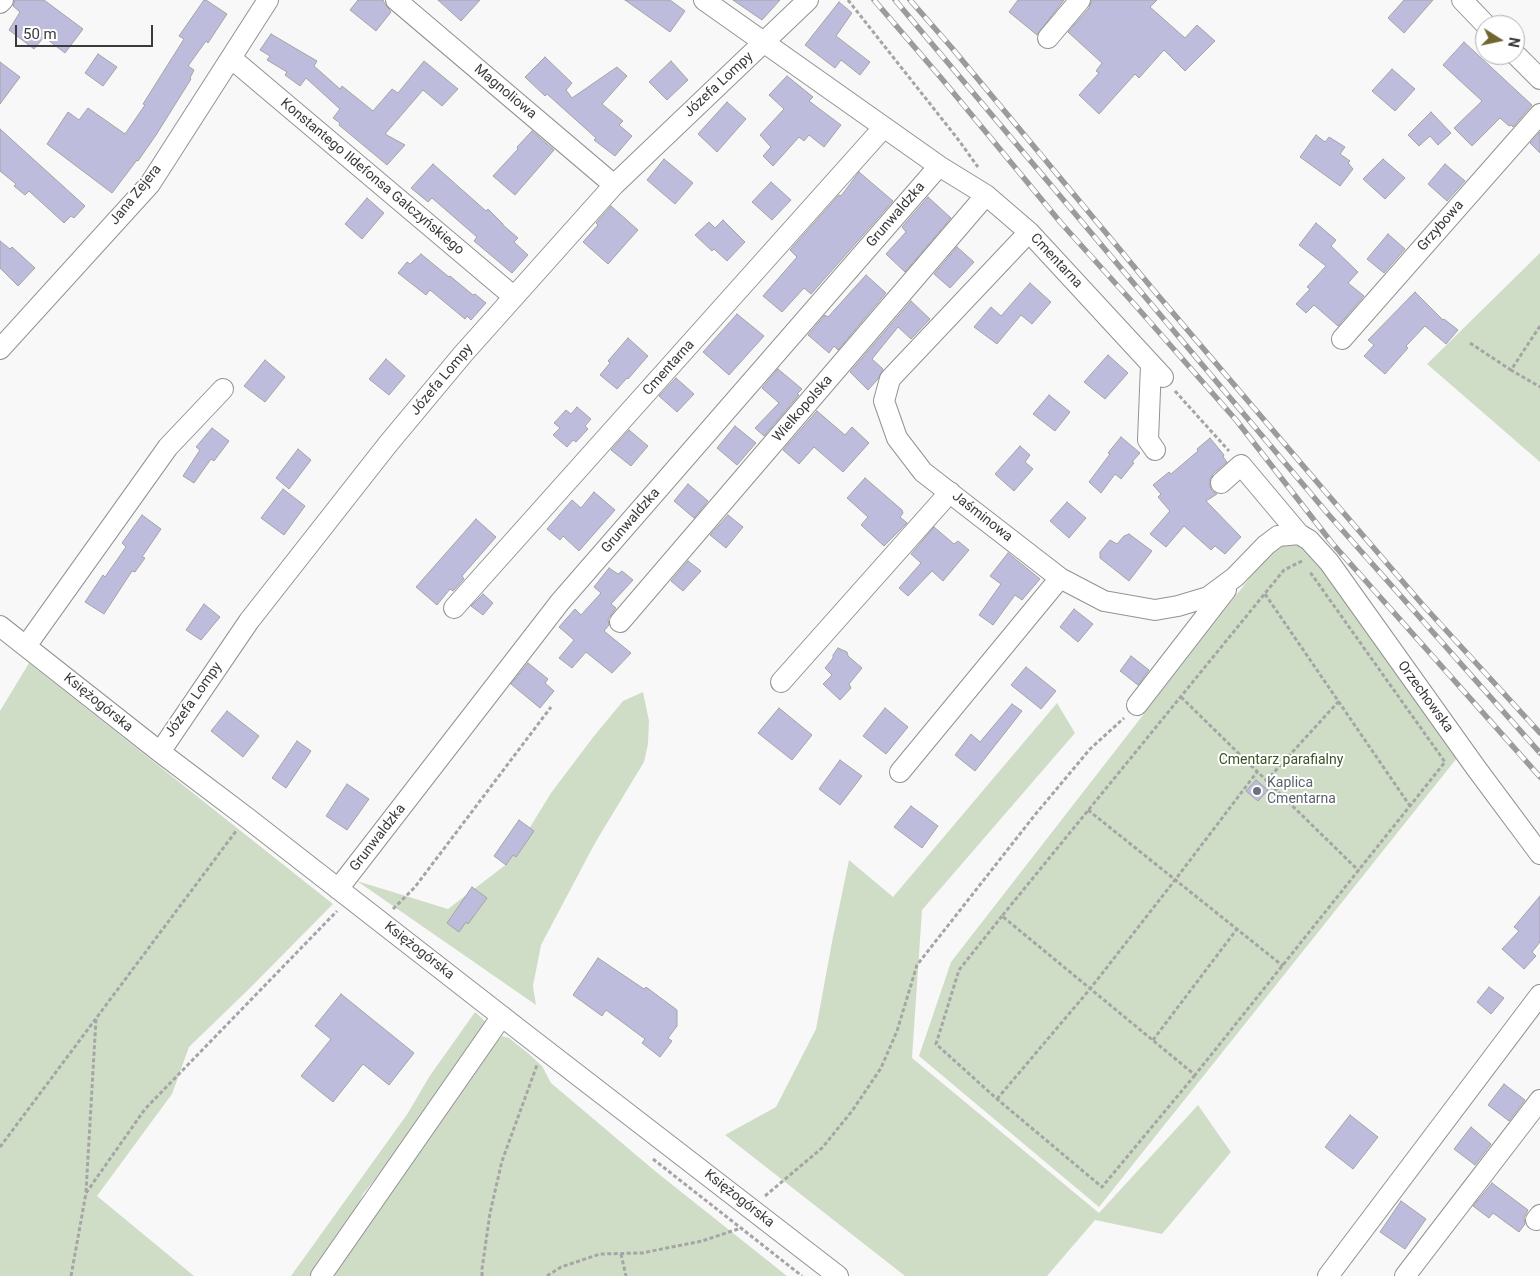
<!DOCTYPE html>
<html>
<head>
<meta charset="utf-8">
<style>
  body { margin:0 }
  #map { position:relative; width:1540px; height:1276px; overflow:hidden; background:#f8f8f9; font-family:Roboto,sans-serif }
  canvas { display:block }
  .north { position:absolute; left:1475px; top:15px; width:50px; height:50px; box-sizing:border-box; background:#fff; border:1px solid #b0b0b1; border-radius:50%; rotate:100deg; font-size:14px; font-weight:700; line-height:20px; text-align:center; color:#3a3a3b }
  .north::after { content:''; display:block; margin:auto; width:18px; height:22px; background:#706531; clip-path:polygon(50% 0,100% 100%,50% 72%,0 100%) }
  .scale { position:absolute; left:15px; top:25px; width:138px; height:22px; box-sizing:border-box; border:2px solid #3a3a3b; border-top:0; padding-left:6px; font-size:15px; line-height:18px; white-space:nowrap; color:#3a3a3b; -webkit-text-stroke:4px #fff; paint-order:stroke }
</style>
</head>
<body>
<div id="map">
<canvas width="1540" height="1276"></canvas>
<div class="north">N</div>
<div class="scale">50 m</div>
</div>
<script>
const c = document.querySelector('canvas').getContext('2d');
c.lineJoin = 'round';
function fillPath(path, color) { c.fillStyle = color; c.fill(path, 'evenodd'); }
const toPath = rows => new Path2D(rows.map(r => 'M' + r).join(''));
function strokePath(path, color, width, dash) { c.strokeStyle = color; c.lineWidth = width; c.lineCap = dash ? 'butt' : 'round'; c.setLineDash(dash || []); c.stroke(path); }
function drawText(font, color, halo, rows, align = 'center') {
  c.font = font + ' Roboto,sans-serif'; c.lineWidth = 4; c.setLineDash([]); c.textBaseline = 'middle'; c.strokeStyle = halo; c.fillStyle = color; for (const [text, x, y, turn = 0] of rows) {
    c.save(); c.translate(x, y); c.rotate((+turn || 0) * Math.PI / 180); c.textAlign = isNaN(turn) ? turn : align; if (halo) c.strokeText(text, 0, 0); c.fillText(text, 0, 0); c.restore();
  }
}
fillPath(toPath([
  [1540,253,1540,462,1427,364],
  [1303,541,1457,758,1099,1207,919,1056,951,962,1276,544],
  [29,663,333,904,249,989,189,1047,172,1094,97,1196,194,1276,0,1276,0,711],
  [643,692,649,721,648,744,644,762,595,843,541,945,533,986,536,1005,357,881,448,909,508,863,551,793,594,736,623,701],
  [1057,703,1075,733,922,910,912,1058,1099,1213,1198,1105,1221,1138,1231,1152,1162,1234,1095,1220,1047,1276,905,1276,725,1135,776,1107,816,1029,832,942,849,860,893,897],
  [475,1012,486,1022,388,1163,363,1194,347,1230,314,1276,291,1276,408,1113,429,1077],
  [502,1036,509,1038,529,1054,542,1066,551,1083,655,1171,787,1276,331,1276,487,1054]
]), '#d0ddc6');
const building = toPath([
  [15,0,44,0,83,29,65,53,44,37,34,49,9,30,20,12,13,6,15,0],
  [204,0,206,0,227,14,208,43,206,41,188,66,194,70,190,78,191,79,156,135,138,161,137,160,112,193,47,144,68,112,79,120,88,108,125,134,145,105,143,104,184,39,179,36,204,0],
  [358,0,383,0,385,4,391,12,376,31,350,10,358,0],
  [438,0,480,0,461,21,438,0],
  [625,0,670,0,685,11,670,32,625,0],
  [733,0,780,0,762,20,733,0],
  [1018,0,1064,0,1037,35,1009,12,1018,0],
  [1092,0,1157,0,1150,7,1185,38,1197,25,1215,41,1185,71,1164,50,1139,78,1135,74,1099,114,1079,95,1099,73,1096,71,1102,63,1068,32,1089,8,1092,0],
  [1404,0,1433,0,1404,33,1388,18,1404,0],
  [839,2,852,13,836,36,870,62,860,75,841,60,835,68,805,45,839,2],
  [271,34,317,61,314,66,340,89,342,86,373,111,392,89,398,93,424,61,458,89,442,106,423,90,385,134,405,145,387,165,339,125,340,123,333,118,340,109,306,78,300,86,285,75,287,72,267,60,270,56,260,50,271,34],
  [1464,42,1532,105,1513,127,1511,125,1509,126,1500,118,1472,146,1454,128,1482,101,1443,65,1464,42],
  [98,54,117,67,103,86,85,73,98,54],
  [545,57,572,83,566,90,572,98,617,67,627,76,602,104,623,121,619,125,632,136,615,156,594,140,596,138,547,94,545,96,525,77,545,57],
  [671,61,688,80,667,100,649,82,671,61],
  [0,62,20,77,0,104,0,62],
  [1392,69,1415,89,1395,111,1372,91,1392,69],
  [787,76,813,97,809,101,841,125,824,147,809,135,804,141,799,137,773,166,763,156,771,147,760,135,784,109,769,95,787,76],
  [727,102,746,119,717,152,698,134,727,102],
  [1431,112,1451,133,1438,145,1430,136,1419,146,1408,135,1431,112],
  [0,129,85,206,74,218,71,216,64,223,29,191,25,195,14,186,16,184,0,171,0,129],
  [532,131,554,150,515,195,493,176,518,149,517,147,532,131],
  [1540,132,1540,153,1530,143,1540,132],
  [1316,135,1325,142,1329,137,1345,147,1340,154,1350,161,1348,163,1353,169,1340,186,1300,157,1316,135],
  [664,159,693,183,675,204,647,180,664,159],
  [1383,159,1405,178,1385,199,1363,179,1383,159],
  [433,164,486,211,488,209,503,224,503,225,518,238,514,242,528,255,512,273,474,241,477,237,432,198,428,202,411,188,433,164],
  [1445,164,1465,181,1447,201,1428,184,1445,164],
  [859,172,893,201,811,294,804,288,782,312,763,296,797,257,790,250,839,195,841,196,859,172],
  [771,182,791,200,772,220,752,202,771,182],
  [928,197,951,218,905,272,886,254,906,232,902,227,928,197],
  [367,198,384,213,362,239,345,224,367,198],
  [611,206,638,230,608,264,583,242,598,225,596,223,611,206],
  [723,220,745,242,727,261,714,249,712,251,695,235,709,222,715,228,723,220],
  [1316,223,1336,240,1331,246,1358,272,1348,283,1364,296,1338,326,1314,305,1306,313,1296,304,1310,289,1307,287,1326,266,1299,245,1316,223],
  [1388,234,1405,249,1384,273,1367,259,1388,234],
  [0,241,10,249,12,247,35,268,18,286,0,268,0,241],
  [957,247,974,262,950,288,934,274,957,247],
  [421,254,449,277,450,276,473,295,475,294,486,303,471,320,467,316,465,319,430,290,426,295,398,273,407,262,410,264,421,254],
  [866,275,886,293,838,350,834,346,829,353,808,335,825,315,828,317,866,275],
  [1030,283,1051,302,1032,324,1021,315,997,344,974,327,991,307,1001,316,1030,283],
  [1415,292,1443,320,1444,319,1458,330,1446,344,1425,326,1406,346,1408,348,1385,374,1364,356,1374,345,1368,340,1415,292],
  [911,301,930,319,911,339,898,327,872,359,883,369,878,379,868,390,850,372,911,301],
  [737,314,764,336,729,375,703,352,737,314],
  [628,338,648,356,628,379,627,378,617,389,600,375,610,363,608,361,628,338],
  [1108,355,1128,373,1105,399,1084,382,1108,355],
  [386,359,405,376,389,395,369,379,386,359],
  [265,360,285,377,265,402,244,386,265,360],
  [778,369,802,389,797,394,799,395,764,436,755,428,779,403,762,388,778,369],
  [676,378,694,394,677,412,659,396,676,378],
  [1049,395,1070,412,1055,431,1033,414,1049,395],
  [577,407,591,419,585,426,588,429,576,442,573,440,567,447,553,435,560,428,554,423,566,410,571,414,577,407],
  [817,411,845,435,852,427,869,443,843,472,814,447,799,464,783,450,817,411],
  [735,426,756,443,737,465,717,448,735,426],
  [212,428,229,441,214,461,211,459,194,483,183,476,200,450,196,447,212,428],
  [629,430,648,446,631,466,611,450,629,430],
  [1121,437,1140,453,1132,462,1134,463,1121,479,1115,474,1101,493,1089,482,1110,454,1108,453,1121,437],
  [1210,438,1224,455,1223,457,1227,462,1213,474,1210,479,1210,486,1212,491,1217,494,1206,501,1241,537,1225,554,1215,546,1211,550,1184,526,1166,547,1150,534,1170,511,1158,497,1161,494,1153,485,1169,472,1171,474,1198,451,1197,449,1210,438],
  [1020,446,1030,455,1025,462,1033,469,1014,491,995,474,1020,446],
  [298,449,311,460,289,489,276,478,298,449],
  [865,478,902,510,903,513,900,517,907,523,884,546,861,525,868,517,847,498,865,478],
  [688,484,708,501,694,518,674,501,688,484],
  [283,489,305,506,284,535,261,518,283,489],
  [594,492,615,510,579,551,563,536,560,540,547,529,572,500,581,508,594,492],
  [1067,502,1086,518,1069,538,1050,521,1067,502],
  [142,515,161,529,142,557,145,558,135,572,132,571,104,614,85,602,103,575,105,577,126,547,122,543,142,515],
  [728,515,743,527,726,548,710,535,728,515],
  [476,519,496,537,462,576,464,579,453,591,450,589,437,605,416,587,476,519],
  [934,527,954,544,958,541,969,550,943,581,932,571,908,596,899,588,921,563,911,554,934,527],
  [1129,534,1152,551,1129,581,1100,558,1100,552,1110,540,1117,544,1124,536,1129,534],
  [1008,553,1040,579,1022,600,1015,595,993,625,979,615,1001,584,990,576,1008,553],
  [688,561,701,571,683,591,671,581,688,561],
  [609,568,618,574,622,571,633,580,611,604,616,608,611,615,608,619,609,625,604,631,631,653,612,673,586,652,572,668,559,658,574,640,559,627,575,609,581,615,601,593,594,587,609,568],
  [483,594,493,603,483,615,471,606,483,594],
  [204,604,220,617,201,640,186,630,204,604],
  [1074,609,1093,624,1078,642,1060,627,1074,609],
  [838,648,847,652,848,656,862,668,849,684,851,688,840,700,823,684,832,675,825,668,833,658,833,655,838,648],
  [1131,656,1149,670,1138,685,1120,671,1131,656],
  [528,663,548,679,545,683,554,691,540,708,511,684,528,663],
  [1026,667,1056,691,1041,709,1011,685,1026,667],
  [1012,704,1022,711,975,771,955,755,971,734,980,742,1012,704],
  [779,708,812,735,792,760,758,733,779,708],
  [885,708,908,727,886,754,863,736,885,708],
  [227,711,259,736,243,757,211,731,227,711],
  [297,741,311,751,286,788,272,778,297,741],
  [840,760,862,776,840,805,819,789,840,760],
  [1256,780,1268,790,1258,801,1246,791,1256,780],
  [347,784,369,799,347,830,326,816,347,784],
  [911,806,938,826,922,848,894,827,911,806],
  [519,820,534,831,516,857,513,855,506,865,494,856,519,820],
  [472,887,487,898,468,924,466,922,459,932,447,923,472,887],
  [1540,896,1540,942,1532,952,1536,956,1524,969,1502,949,1519,931,1514,927,1540,896],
  [598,958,644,989,646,987,677,1010,677,1026,668,1038,672,1041,660,1057,642,1043,645,1039,606,1010,602,1016,573,995,598,958],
  [1489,987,1504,998,1491,1014,1477,1002,1489,987],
  [341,994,414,1053,389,1085,363,1064,333,1102,301,1076,331,1039,315,1026,341,994],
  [1504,1084,1525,1100,1509,1121,1488,1105,1504,1084],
  [1350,1115,1378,1137,1353,1169,1325,1147,1350,1115],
  [1471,1127,1491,1144,1475,1165,1454,1149,1471,1127],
  [1492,1183,1528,1210,1524,1218,1525,1224,1519,1232,1493,1213,1489,1218,1473,1206,1492,1183],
  [1401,1201,1426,1219,1405,1249,1380,1232,1401,1201]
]);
fillPath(building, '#bebcdd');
strokePath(building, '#a4a4a5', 1);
const minor = toPath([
  [396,0,614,185],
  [704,0,939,166,986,195,1029,232,1163,377],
  [1462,0,1486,25],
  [0,3,3,0],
  [1048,38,1080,0],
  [1515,54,1540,79],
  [231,58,513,296],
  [1029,232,890,379,884,401,897,438,923,472,1060,578,1104,601,1155,610,1178,606,1208,597,1235,577,1266,545,1278,536,1299,534,1309,540,1329,562,1476,768,1540,854],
  [1342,339,1540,114],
  [0,349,150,184,268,0],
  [1151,365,1148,440,1155,450],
  [1221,483,1241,465,1299,534],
  [454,608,884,127],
  [620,622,986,195],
  [0,626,160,752,246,817,522,1032,838,1276],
  [26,646,168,447,223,389],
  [781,682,950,492],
  [1137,705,1226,590],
  [160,752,249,621,388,444,463,354,614,185,808,0],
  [900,772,1060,578],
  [338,889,560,602,939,166],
  [1536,1220,1540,1215],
  [321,1276,502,1016],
  [1328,1276,1540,995],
  [1405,1276,1540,1100]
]);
strokePath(minor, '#939394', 22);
strokePath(toPath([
  [848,0,957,138,978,167],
  [1540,326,1511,370,1540,387],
  [1470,343,1511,370],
  [1175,391,1229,451],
  [1302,561,1284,570,1002,916,1195,1075,1445,762,1310,572],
  [1265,594,1410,806],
  [1181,697,1359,871],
  [1266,781,1339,701],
  [1088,810,1283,966],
  [393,909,415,887,551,707],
  [1002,916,959,970,936,1044,997,1099,1102,1187,1195,1075],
  [1153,1040,1237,929],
  [997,1099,1090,989,1175,880,1257,772],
  [0,1147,236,831],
  [653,1159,802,1276],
  [86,1192,96,1019],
  [765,1196,822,1148,852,1111,881,1068,897,1031,917,965,1034,816,1090,749,1124,718],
  [621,1254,626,1276],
  [71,1276,86,1193,145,1109,337,911],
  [482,1276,482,1269,490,1213,502,1161,537,1065],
  [547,1276,561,1267,600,1254,642,1253,702,1241,741,1228]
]), '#a5a5a6', 3, [4, 2.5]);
strokePath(minor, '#fff', 20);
const rail = toPath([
  [874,0,942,79,1061,223,1135,305,1236,420,1332,543,1540,777],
  [895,0,1328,514,1540,753],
  [910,0,952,48,1156,293,1317,482,1422,604,1540,733]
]);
strokePath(rail, '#9b9b9c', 5.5);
strokePath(rail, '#fff', 4, [11]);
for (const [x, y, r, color] of [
  [1257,791,5,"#6b7280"]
]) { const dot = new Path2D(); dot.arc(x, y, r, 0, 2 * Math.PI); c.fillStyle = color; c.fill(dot); strokePath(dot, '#fff', 2); }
drawText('14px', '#3a3a3b', '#fff', [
  ["Józefa Lompy",719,85,-43],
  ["Magnoliowa",505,92,40],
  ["Konstantego Ildefonsa Gałczyńskiego",372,177,40],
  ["Jana Zejera",136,195,-51],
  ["Grunwaldzka",896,215,-49],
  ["Grzybowa",1441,226,-49],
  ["Cmentarna",1056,261,47],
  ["Cmentarna",669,368,-48],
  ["Józefa Lompy",442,380,-50],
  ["Wielkopolska",803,409,-49],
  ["Jaśminowa",982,517,38],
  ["Grunwaldzka",631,521,-49],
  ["Orzechowska",1425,697,54],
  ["Józefa Lompy",194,700,-55],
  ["Księżogórska",98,703,39],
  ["Grunwaldzka",378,838,-52],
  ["Księżogórska",419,951,38],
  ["Księżogórska",739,1199,38]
]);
drawText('14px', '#3a5225', '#fff', [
  ["Cmentarz parafialny",1281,760]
]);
drawText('14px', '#5b616d', '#fff', [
  ["Kaplica",1267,783],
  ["Cmentarna",1267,799]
], 'left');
</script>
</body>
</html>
